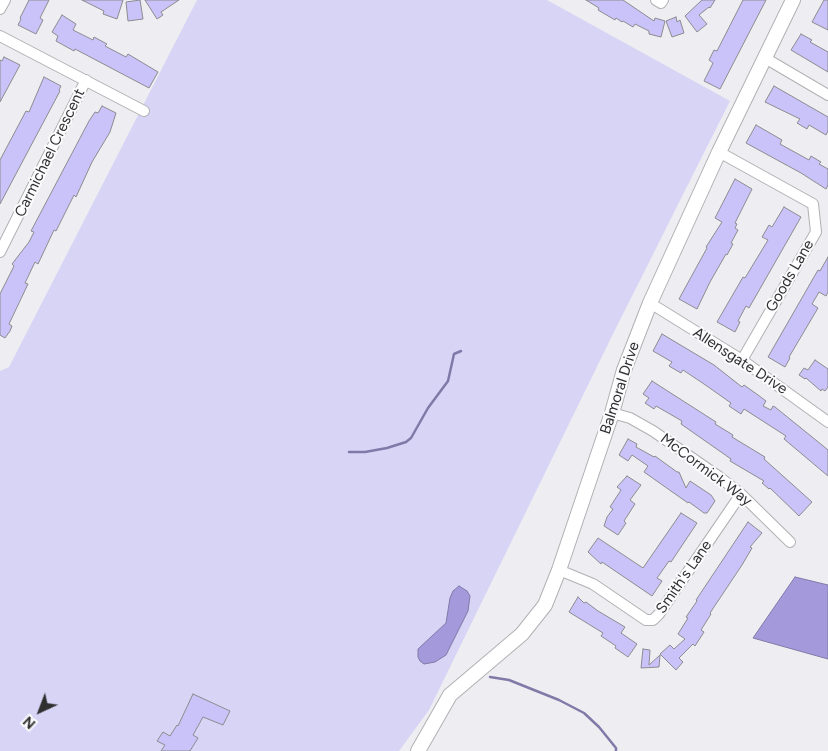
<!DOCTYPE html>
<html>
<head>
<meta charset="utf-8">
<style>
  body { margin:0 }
  #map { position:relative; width:828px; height:751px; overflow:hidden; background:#eeedf1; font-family:Figtree,sans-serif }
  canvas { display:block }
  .north { position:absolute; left:15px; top:686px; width:50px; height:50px; -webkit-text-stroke:4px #fbfbfe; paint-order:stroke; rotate:223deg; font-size:14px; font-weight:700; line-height:20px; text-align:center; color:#303031 }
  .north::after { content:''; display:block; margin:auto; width:18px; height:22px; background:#303031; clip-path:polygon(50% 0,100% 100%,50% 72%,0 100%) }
</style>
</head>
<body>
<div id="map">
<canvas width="828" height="751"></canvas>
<div class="north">N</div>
</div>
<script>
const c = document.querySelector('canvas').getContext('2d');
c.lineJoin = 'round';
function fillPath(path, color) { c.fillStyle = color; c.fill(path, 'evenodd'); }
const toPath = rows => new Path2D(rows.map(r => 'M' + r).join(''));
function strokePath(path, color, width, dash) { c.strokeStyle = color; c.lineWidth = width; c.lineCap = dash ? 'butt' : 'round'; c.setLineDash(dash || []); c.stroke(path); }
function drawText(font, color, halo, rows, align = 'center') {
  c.font = font + ' Figtree,sans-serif'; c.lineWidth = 4; c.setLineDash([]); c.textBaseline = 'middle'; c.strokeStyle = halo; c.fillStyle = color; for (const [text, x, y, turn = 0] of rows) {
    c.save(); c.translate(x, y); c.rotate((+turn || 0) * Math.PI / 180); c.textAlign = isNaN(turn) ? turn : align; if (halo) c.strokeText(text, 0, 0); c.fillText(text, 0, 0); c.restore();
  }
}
fillPath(toPath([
  [197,0,547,0,730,101,612,336,429,710,399,751,0,751,0,371,9,367]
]), '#d8d4f6');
const water = toPath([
  [795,577,828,585,828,659,753,638,795,577],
  [459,586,467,591,470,596,468,611,446,655,435,662,424,664,420,661,418,657,418,649,446,623,450,598,453,591,459,586]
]);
fillPath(water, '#a499db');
strokePath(water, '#817aa8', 1);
strokePath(toPath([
  [349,452,365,452,387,448,406,442,411,438,428,408,448,381,454,354,461,351],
  [490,677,509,680,559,700,584,713,599,727,616,748,616,751]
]), '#817aa8', 2.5);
const building = toPath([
  [29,0,49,0,40,18,43,20,36,34,18,25,21,19,20,18,29,0],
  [82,0,123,0,117,19,103,14,104,11,82,0],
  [140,0,143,19,128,21,126,2,140,0],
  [145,0,179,0,161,12,163,15,157,19,145,0],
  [586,0,623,0,654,21,655,18,665,21,661,37,649,34,649,31,635,24,633,27,623,21,622,22,616,18,615,20,598,10,599,8,586,0],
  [702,0,715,0,710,8,709,7,699,15,707,24,697,32,685,16,702,0],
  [743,0,766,0,720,89,704,81,713,63,709,60,714,50,717,51,743,0],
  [824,0,828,0,828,30,812,22,824,0],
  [62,15,76,24,73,30,93,40,94,37,107,44,105,46,126,57,128,54,158,72,149,88,75,49,74,51,56,41,58,36,52,32,62,15],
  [676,17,677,22,680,20,684,33,672,37,666,21,676,17],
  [801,34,812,40,810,42,828,52,828,72,791,50,801,34],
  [4,57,20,65,0,102,0,60,2,61,4,57],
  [44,77,61,86,59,90,60,91,0,204,0,160,26,111,29,112,44,77],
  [774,86,828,117,828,131,826,135,809,125,807,129,797,123,800,119,765,102,774,86],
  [102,106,116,113,110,132,92,162,76,197,74,195,56,231,54,230,38,264,35,262,25,283,28,284,9,324,12,326,10,331,5,338,0,335,0,294,14,266,12,264,29,242,34,232,31,231,89,121,95,112,98,113,102,106],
  [756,125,782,140,780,144,809,160,811,156,821,162,819,164,828,169,828,185,826,189,801,173,746,143,756,125],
  [735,179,752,189,735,223,737,224,735,228,738,230,731,243,733,244,727,255,726,254,710,282,697,309,679,299,707,248,706,247,722,222,715,218,735,179],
  [784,207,801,217,749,308,746,306,738,321,740,322,735,332,717,322,743,277,745,278,768,240,762,237,769,225,772,227,784,207],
  [828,257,828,292,826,296,819,292,812,304,818,308,789,357,790,358,785,367,768,357,818,270,820,271,828,257],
  [662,334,714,365,742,387,744,385,758,395,766,401,763,406,771,410,773,406,775,407,822,445,828,450,828,476,784,439,786,436,744,409,741,414,729,406,731,403,704,384,683,370,681,373,669,366,672,362,653,351,662,334],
  [815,360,828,369,828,387,825,391,822,389,821,391,806,378,805,379,799,375,804,368,808,370,815,360],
  [652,381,716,422,715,424,733,435,732,437,765,457,764,459,812,502,799,516,770,488,769,489,762,483,764,481,730,461,731,459,681,424,682,421,656,406,654,409,645,403,649,398,643,394,652,381],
  [628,439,637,444,636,447,654,457,655,456,677,472,679,472,686,488,690,481,711,495,715,501,707,513,704,513,689,502,688,503,644,472,648,466,632,455,628,461,619,455,628,439],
  [627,476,641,485,630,500,635,504,624,521,626,523,618,535,604,526,607,517,613,509,610,507,621,490,617,487,627,476],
  [681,513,697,523,671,562,669,561,657,578,662,581,652,596,602,562,601,564,588,552,598,538,643,568,681,513],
  [748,522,762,533,750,547,752,548,742,565,710,613,711,614,701,630,704,632,695,646,693,644,679,658,683,662,676,670,660,654,670,645,674,649,685,639,678,634,688,618,686,617,697,601,696,600,748,522],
  [578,597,584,603,586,602,598,611,625,627,621,633,637,644,628,657,615,648,616,646,601,636,603,633,569,612,578,597],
  [643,649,650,650,649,665,660,655,659,667,641,668,643,649],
  [193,694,230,711,223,725,203,717,193,735,198,738,190,751,161,751,165,745,157,741,163,732,170,736,177,725,178,726,193,694]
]);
fillPath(building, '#cac3f9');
strokePath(building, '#8c8b8f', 1);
const street = toPath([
  [656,0,661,3,663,0],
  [0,9,5,0],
  [0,36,144,111],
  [765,58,828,95],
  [719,152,813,204,816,232,742,360],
  [0,252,86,80],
  [650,303,742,360,828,422],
  [612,413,630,418,653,431,718,476,741,494,790,542],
  [559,570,593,584,646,620,653,620,659,614,741,494]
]);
const secondary = toPath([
  [418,751,450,695,522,634,545,605,559,570,612,413,624,370,650,303,719,152,793,0]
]);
strokePath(street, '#b1b1b4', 12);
strokePath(secondary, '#b1b1b4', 16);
strokePath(street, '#fff', 10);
strokePath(secondary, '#fff', 14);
drawText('15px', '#303031', '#fbfbfe', [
  ["Carmichael Crescent",50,153,-64],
  ["Goods Lane",790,276,-60],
  ["Allensgate Drive",740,361,33],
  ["Balmoral Drive",620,388,-72],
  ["McCormick Way",706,470,37],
  ["Smith's Lane",684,577,-55]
]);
</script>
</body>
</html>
